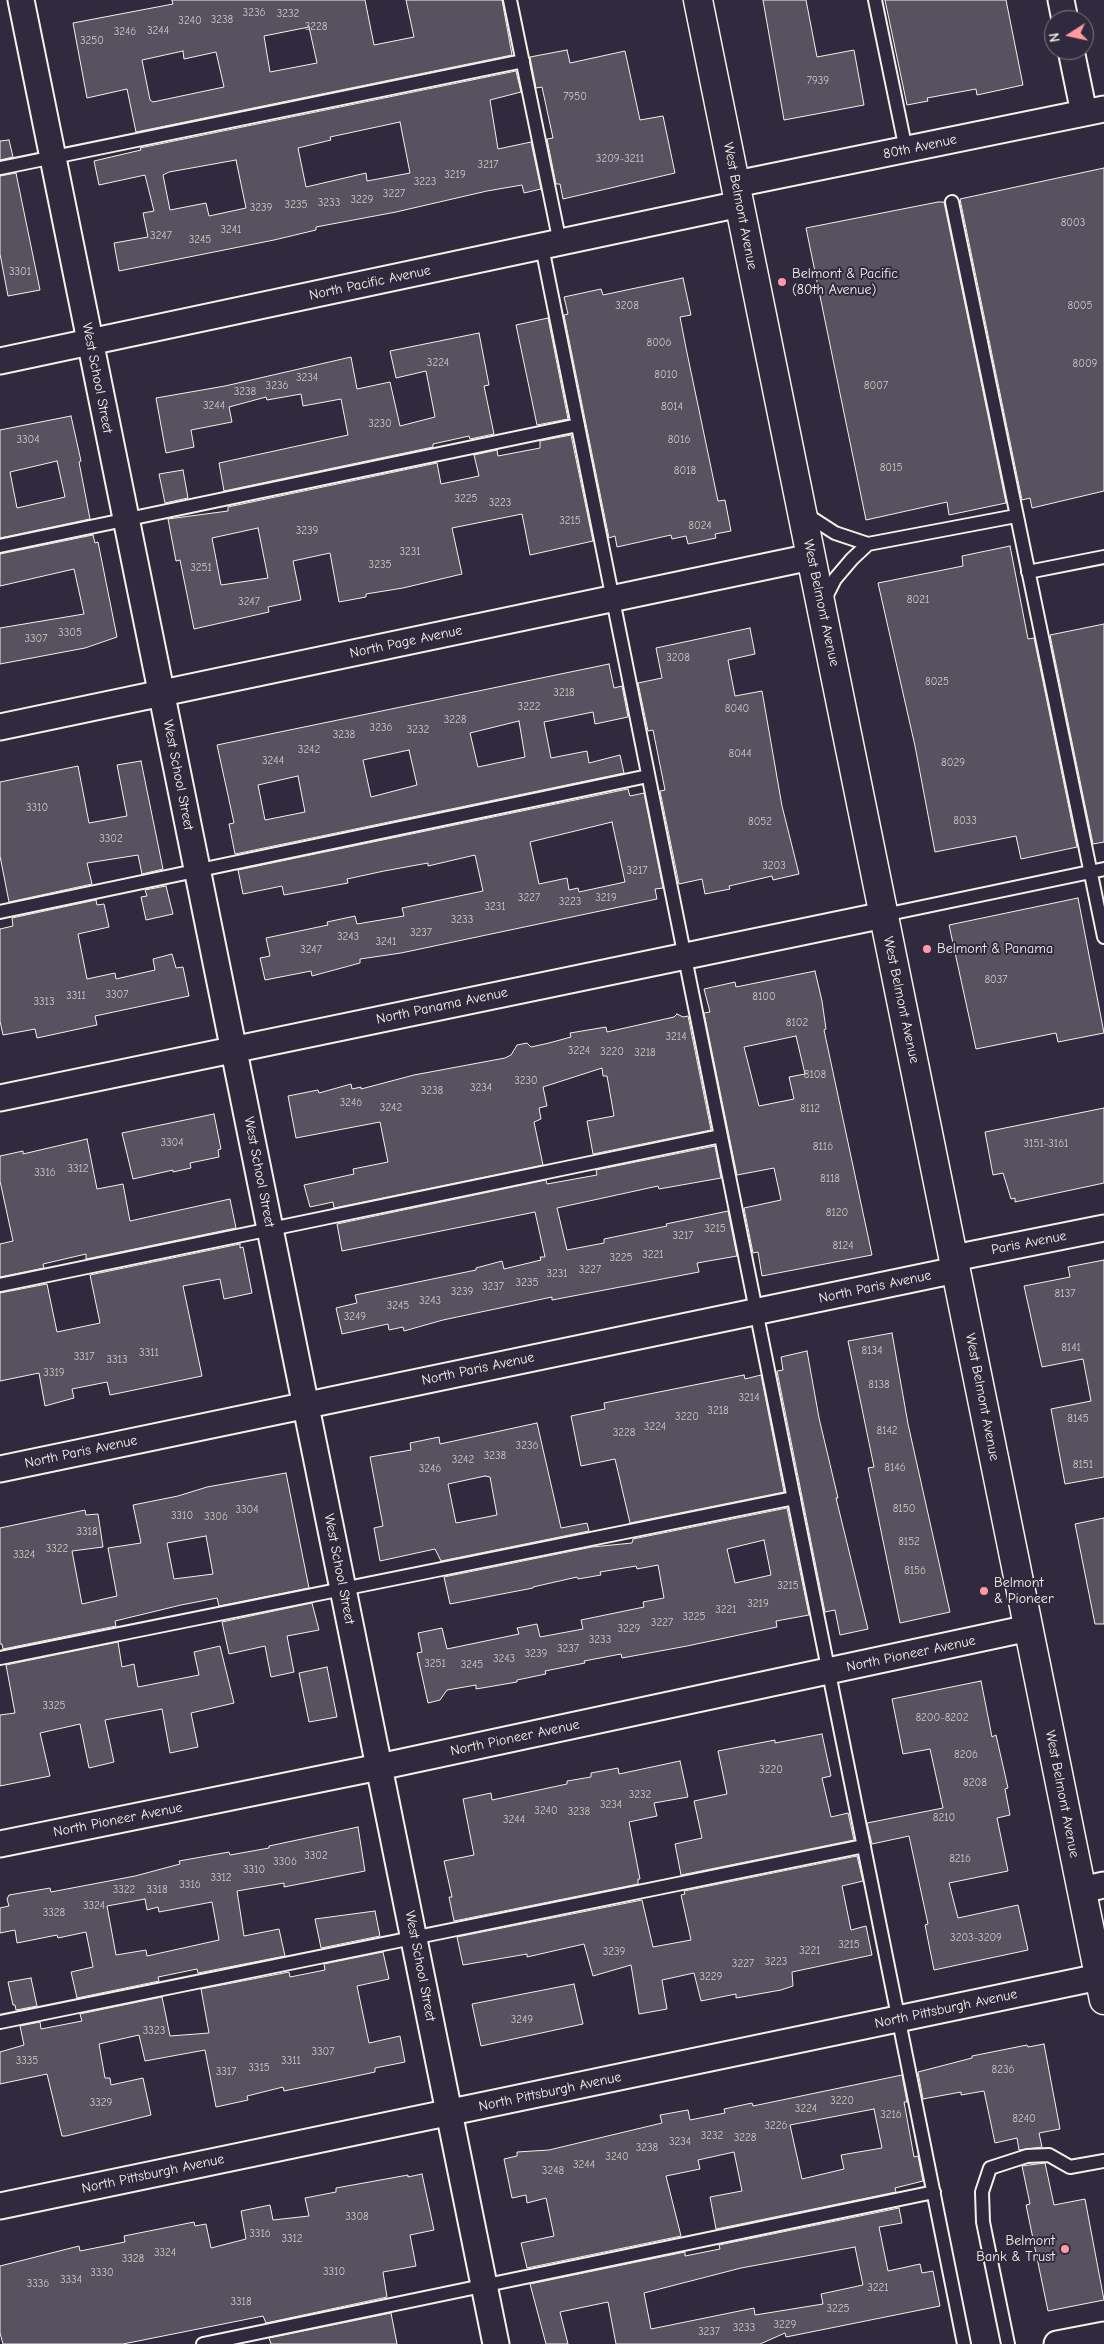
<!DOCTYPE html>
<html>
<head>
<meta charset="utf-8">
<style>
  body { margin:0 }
  #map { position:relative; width:1104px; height:2344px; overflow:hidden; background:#2f2a3d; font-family:"Comic Neue",sans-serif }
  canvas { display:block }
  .north { position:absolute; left:1044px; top:10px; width:50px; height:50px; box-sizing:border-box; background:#2f2a3d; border:1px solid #7e7a81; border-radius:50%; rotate:260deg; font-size:14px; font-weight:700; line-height:20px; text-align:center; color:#f4f1e8 }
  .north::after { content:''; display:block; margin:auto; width:18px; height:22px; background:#ff9aa2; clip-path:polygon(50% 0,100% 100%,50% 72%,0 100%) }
</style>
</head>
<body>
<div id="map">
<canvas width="1104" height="2344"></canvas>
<div class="north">N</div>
</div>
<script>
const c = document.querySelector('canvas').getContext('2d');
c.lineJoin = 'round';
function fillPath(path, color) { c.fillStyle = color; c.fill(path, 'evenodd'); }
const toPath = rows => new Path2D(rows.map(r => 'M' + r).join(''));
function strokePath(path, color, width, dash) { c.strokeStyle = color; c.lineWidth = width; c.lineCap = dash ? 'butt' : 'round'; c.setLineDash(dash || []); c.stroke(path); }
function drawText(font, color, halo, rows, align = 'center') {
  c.font = font + ' "Comic Neue",sans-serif'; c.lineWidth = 4; c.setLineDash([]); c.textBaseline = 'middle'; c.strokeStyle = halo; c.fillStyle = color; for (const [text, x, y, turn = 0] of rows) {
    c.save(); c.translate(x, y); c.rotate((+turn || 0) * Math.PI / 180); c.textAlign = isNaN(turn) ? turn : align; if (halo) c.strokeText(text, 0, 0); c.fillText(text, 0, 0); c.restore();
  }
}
const building = toPath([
  [172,0,365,0,374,45,414,37,406,0,502,0,512,55,136,132,127,89,87,98,73,23,173,4,172,0],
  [309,27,317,63,270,72,264,36,309,27],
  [183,51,184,59,216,52,224,87,153,102,150,100,142,60,183,51],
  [763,0,806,0,817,57,854,50,864,105,784,120,763,0],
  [885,0,1006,0,1023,85,977,95,976,89,927,98,928,101,907,105,885,0],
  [567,50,570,63,625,51,640,120,663,116,675,173,563,199,560,184,556,184,547,139,553,138,542,87,536,88,530,57,567,50],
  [516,71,521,92,490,100,498,149,531,142,541,189,524,193,522,185,487,191,396,212,316,227,316,230,274,240,119,271,114,243,148,237,143,213,154,211,145,175,99,185,94,161,141,150,140,148,516,71],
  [400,122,410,173,367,181,366,173,306,187,298,148,331,140,330,137,400,122],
  [236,160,246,208,209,216,206,203,170,210,163,175,169,172,236,160],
  [9,140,13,157,0,160,0,141,9,140],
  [1104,168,1104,491,1032,508,1030,498,1022,500,960,199,1104,168],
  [16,173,40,290,8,296,0,254,0,176,16,173],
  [938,202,944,202,1006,503,949,515,947,502,866,520,806,228,938,202],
  [683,278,691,315,680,317,686,348,718,501,725,500,731,531,715,534,716,538,688,544,686,536,672,539,671,535,617,547,615,536,609,538,564,315,568,314,564,297,601,289,603,295,683,278],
  [548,318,568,419,537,425,516,325,548,318],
  [479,333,489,385,484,386,494,434,470,439,469,436,433,444,433,447,224,491,219,463,348,435,341,399,303,406,301,394,267,400,266,397,229,407,232,422,191,430,194,447,166,453,156,398,225,386,351,357,357,389,390,382,400,426,435,417,426,371,396,378,390,351,479,333],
  [71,416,81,461,79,462,90,519,0,538,0,430,71,416],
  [57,461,65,497,17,508,10,472,57,461],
  [571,435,593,541,530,555,522,514,452,528,462,574,403,588,366,594,366,597,339,602,330,553,293,561,301,600,268,607,269,612,194,629,180,560,176,561,168,519,228,511,228,507,437,463,441,484,479,476,474,455,497,450,498,456,540,448,540,441,571,435],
  [258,528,268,578,221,585,212,538,258,528],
  [183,470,188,498,165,503,159,474,183,470],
  [93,535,95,543,98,542,117,637,85,648,0,664,0,628,84,614,74,569,0,586,0,554,93,535],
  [1010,546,1028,639,1034,638,1077,847,1021,859,1016,836,935,852,915,746,878,583,963,566,962,556,1010,546],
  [1104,624,1104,842,1093,844,1050,635,1104,624],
  [750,628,755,654,728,660,735,696,762,691,782,806,799,874,773,880,772,876,729,886,730,889,705,894,702,879,679,884,660,791,665,790,653,730,648,731,638,683,662,678,656,648,750,628],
  [609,664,614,688,622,686,628,717,595,724,593,712,544,722,551,758,587,751,589,763,620,755,624,773,235,854,229,824,234,823,217,745,609,664],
  [519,721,525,757,478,767,470,733,519,721],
  [409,750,417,785,371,797,363,760,409,750],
  [298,776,305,812,265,820,258,785,298,776],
  [141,761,163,869,142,874,138,855,87,863,92,884,9,902,0,856,0,782,78,766,89,823,127,816,117,765,141,761],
  [628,789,630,796,644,793,663,888,655,889,657,899,401,953,360,959,360,963,312,976,311,971,265,980,260,958,270,956,266,938,328,925,327,922,355,916,357,924,404,916,402,908,483,891,475,855,428,866,428,863,384,871,347,879,348,883,284,895,282,886,243,894,238,870,628,789],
  [612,822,625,882,579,892,578,888,569,890,567,878,539,884,530,842,612,822],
  [166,886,173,914,146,920,141,897,147,896,145,890,166,886],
  [1078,898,1104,1033,1058,1042,1056,1033,976,1049,949,925,1078,898],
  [96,900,97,905,104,904,109,927,78,934,87,979,115,973,116,979,155,970,153,959,172,954,176,968,183,967,189,996,95,1016,97,1025,37,1038,35,1029,3,1035,0,1021,0,929,13,926,12,918,96,900],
  [815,971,822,1001,826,1029,824,1030,872,1255,762,1276,758,1252,753,1253,744,1208,781,1200,774,1168,737,1175,704,1013,710,1012,704,989,735,982,736,987,815,971],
  [796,1036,805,1074,789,1077,794,1099,759,1106,744,1047,796,1036],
  [677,1014,683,1017,688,1016,711,1130,593,1154,587,1121,614,1116,607,1076,603,1076,602,1068,543,1087,547,1106,539,1108,541,1119,534,1122,543,1165,334,1208,333,1202,310,1207,304,1185,354,1174,353,1169,388,1162,380,1122,296,1138,288,1096,318,1090,319,1093,351,1084,352,1089,361,1087,361,1089,414,1075,505,1058,511,1055,517,1045,527,1043,531,1047,549,1043,571,1037,570,1033,606,1027,607,1032,674,1017,677,1014],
  [1104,1108,1104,1183,1015,1202,1015,1198,1011,1199,1003,1173,993,1175,985,1132,1104,1108],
  [214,1114,221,1149,218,1150,219,1157,190,1163,191,1168,173,1172,173,1170,133,1179,122,1133,214,1114],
  [87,1139,97,1189,123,1184,130,1221,230,1199,236,1228,86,1259,86,1254,43,1264,44,1268,0,1277,0,1244,13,1241,0,1181,0,1156,23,1151,23,1154,87,1139],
  [715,1146,721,1178,659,1189,658,1186,557,1208,567,1250,604,1243,604,1239,667,1226,666,1224,728,1211,737,1256,697,1263,699,1272,552,1300,552,1297,443,1320,404,1331,403,1327,389,1330,388,1324,342,1334,336,1308,357,1303,355,1295,476,1270,476,1268,502,1261,504,1269,541,1260,540,1257,545,1257,535,1212,342,1251,337,1224,546,1180,547,1184,597,1175,596,1170,715,1146],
  [240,1244,240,1248,243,1247,252,1293,224,1299,220,1279,183,1286,202,1376,110,1395,107,1382,72,1389,74,1398,45,1406,39,1373,0,1381,0,1293,47,1284,57,1332,100,1323,90,1275,240,1244],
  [1104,1260,1104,1477,1065,1484,1051,1409,1091,1401,1083,1359,1042,1367,1024,1286,1070,1277,1068,1267,1104,1260],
  [892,1333,908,1424,950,1612,900,1623,868,1468,874,1467,848,1341,892,1333],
  [807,1351,819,1418,838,1498,836,1498,868,1629,840,1635,835,1610,825,1612,777,1371,783,1370,781,1357,807,1351],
  [744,1375,745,1379,761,1375,784,1492,630,1523,615,1459,581,1466,571,1416,605,1409,604,1403,744,1375],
  [537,1423,561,1528,587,1523,589,1531,441,1561,435,1549,380,1561,374,1528,383,1526,370,1457,411,1450,410,1443,439,1437,440,1444,537,1423],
  [485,1476,490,1477,497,1515,456,1523,448,1484,485,1476],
  [286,1473,309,1588,219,1606,217,1598,181,1605,115,1621,116,1626,3,1649,2,1644,0,1644,0,1528,85,1510,86,1515,98,1514,103,1547,72,1551,82,1604,117,1596,108,1548,141,1543,133,1505,178,1496,207,1487,286,1473],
  [206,1536,213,1574,174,1579,167,1543,206,1536],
  [787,1508,809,1615,776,1621,777,1627,687,1646,622,1658,621,1654,584,1661,585,1663,545,1671,546,1674,517,1680,517,1682,476,1689,476,1685,447,1690,440,1700,428,1703,417,1653,422,1652,418,1633,442,1628,447,1649,519,1634,517,1628,537,1624,540,1637,583,1629,581,1620,644,1607,643,1602,664,1598,658,1565,637,1569,636,1566,600,1572,601,1575,578,1579,577,1577,533,1587,533,1588,450,1604,444,1577,592,1547,632,1543,633,1539,787,1508],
  [764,1540,771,1575,735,1583,727,1549,764,1540],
  [1104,1518,1104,1624,1095,1624,1075,1524,1104,1518],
  [312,1603,319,1630,287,1636,294,1672,271,1677,265,1646,229,1654,222,1622,312,1603],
  [118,1642,122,1667,134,1664,138,1687,199,1675,194,1652,220,1646,234,1703,191,1713,198,1747,170,1753,162,1709,105,1720,114,1762,89,1768,80,1724,40,1733,50,1776,0,1786,0,1715,15,1713,6,1665,118,1642],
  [327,1667,337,1717,309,1722,299,1673,327,1667],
  [981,1681,992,1737,996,1735,1008,1788,1005,1789,1010,1815,997,1818,1008,1871,949,1883,958,1918,1018,1905,1028,1950,934,1970,925,1925,928,1924,909,1836,872,1844,867,1823,943,1808,930,1749,903,1754,892,1699,981,1681],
  [822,1734,831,1776,822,1778,831,1817,848,1813,854,1840,681,1875,675,1844,702,1838,694,1801,727,1794,718,1751,775,1740,775,1743,822,1734],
  [680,1761,688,1797,654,1803,657,1816,629,1822,640,1879,638,1879,638,1884,454,1921,449,1897,452,1897,444,1861,474,1855,463,1799,491,1793,492,1800,567,1784,567,1781,591,1777,591,1773,618,1768,619,1774,680,1761],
  [358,1827,365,1871,284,1887,284,1883,237,1891,244,1936,279,1929,285,1956,198,1973,197,1969,158,1977,159,1981,77,1998,71,1972,93,1967,86,1932,58,1938,57,1935,17,1943,15,1930,0,1933,0,1908,9,1906,7,1899,9,1895,50,1888,51,1892,135,1876,180,1864,179,1861,229,1852,230,1855,269,1848,269,1846,358,1827],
  [145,1899,147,1910,158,1907,159,1912,212,1902,219,1940,147,1956,146,1950,116,1955,107,1906,145,1899],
  [857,1856,863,1881,842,1886,851,1930,866,1926,872,1955,792,1972,793,1986,781,1990,736,1998,736,1994,701,2001,694,1973,662,1980,667,2009,639,2014,631,1965,593,1976,584,1944,527,1957,527,1954,463,1965,457,1937,642,1900,653,1947,691,1940,681,1895,685,1894,684,1891,857,1856],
  [375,1911,380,1936,321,1948,315,1919,375,1911],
  [383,1952,389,1979,357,1986,369,2043,400,2036,405,2062,375,2068,375,2072,347,2078,284,2091,283,2087,247,2096,248,2100,216,2107,205,2050,145,2061,139,2035,99,2044,105,2078,110,2078,111,2085,143,2078,151,2115,66,2136,62,2136,47,2074,0,2084,0,2052,24,2045,20,2026,40,2022,41,2029,82,2021,80,2014,162,1997,170,2036,209,2033,201,1989,289,1972,290,1977,325,1970,324,1964,383,1952],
  [31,1978,37,2006,16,2010,15,2005,13,2005,8,1982,31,1978],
  [574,1984,583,2024,481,2046,472,2004,574,1984],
  [1044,2044,1060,2129,1039,2133,1042,2147,1019,2150,1017,2138,995,2143,984,2091,961,2095,961,2092,923,2099,918,2072,972,2058,972,2056,1027,2045,1028,2047,1044,2044],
  [902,2075,907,2102,904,2102,914,2157,918,2156,923,2181,895,2188,896,2192,716,2229,710,2197,742,2191,734,2152,698,2160,700,2169,666,2176,681,2236,527,2268,521,2243,554,2236,546,2198,527,2203,526,2195,512,2198,504,2159,517,2156,517,2152,549,2150,662,2123,660,2115,688,2110,690,2120,725,2113,724,2109,752,2103,753,2106,902,2075],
  [874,2109,882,2148,841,2155,844,2169,802,2179,790,2125,874,2109],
  [1045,2163,1054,2205,1085,2199,1104,2300,1048,2311,1026,2205,1030,2204,1022,2166,1045,2163],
  [422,2174,434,2230,410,2235,416,2266,383,2272,387,2297,266,2323,263,2316,123,2344,3,2344,0,2333,0,2266,79,2246,80,2251,125,2242,124,2236,194,2222,195,2226,206,2224,211,2248,246,2239,241,2211,270,2205,273,2220,309,2216,305,2198,336,2192,336,2188,408,2175,408,2177,422,2174],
  [899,2208,902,2223,879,2227,888,2271,920,2264,922,2273,933,2271,940,2306,786,2337,785,2333,760,2344,616,2344,608,2302,560,2312,568,2344,546,2344,530,2284,685,2252,685,2256,720,2249,719,2245,899,2208],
  [855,2247,863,2285,821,2294,823,2304,755,2315,754,2308,651,2329,644,2293,741,2268,855,2247],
  [391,2313,397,2344,271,2344,269,2338,391,2313]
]);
fillPath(building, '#56525f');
strokePath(building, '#f4f1e8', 1);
const service = toPath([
  [510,0,560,243],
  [875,0,906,150],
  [0,168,523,61],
  [952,202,1104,937],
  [542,247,964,2344],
  [804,513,835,533,868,544,1016,516],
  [0,546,578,425],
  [1028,572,1104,557],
  [824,601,835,579,852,559,868,544],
  [0,912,648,776],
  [884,915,1104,869],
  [0,1285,721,1136],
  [0,1658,794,1498],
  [0,2022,864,1846],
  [203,2344,934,2192],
  [1008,2344,983,2222,982,2192,990,2168,1027,2156,1049,2155,1070,2167,1104,2161]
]);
const minor = toPath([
  [21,0,496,2344],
  [1061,0,1065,20],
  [1071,50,1084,113],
  [736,184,1104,109],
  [0,361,740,204],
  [0,727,811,557],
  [0,1098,884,915],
  [954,1258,1104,1228],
  [0,1469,956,1270],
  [0,1844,379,1767,1029,1628],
  [1082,1890,1104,1885],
  [0,2206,1099,1977],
  [1057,2344,1104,2335]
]);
const secondary = toPath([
  [698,0,1104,2000]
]);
strokePath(service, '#f4f1e8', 16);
strokePath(minor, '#f4f1e8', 29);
strokePath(secondary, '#f4f1e8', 31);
strokePath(service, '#2f2a3d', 12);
strokePath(minor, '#2f2a3d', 25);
strokePath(secondary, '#2f2a3d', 28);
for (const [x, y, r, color] of [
  [782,282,5,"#ff9aa2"],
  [927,949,5,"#ff9aa2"],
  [984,1591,5,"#ff9aa2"],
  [1065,2249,5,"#ff9aa2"]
]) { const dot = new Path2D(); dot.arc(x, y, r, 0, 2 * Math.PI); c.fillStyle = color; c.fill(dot); strokePath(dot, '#2f2a3d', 2); }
drawText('11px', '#ccc9c6', null, [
  ["3236",254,13],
  ["3232",288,14],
  ["3238",222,20],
  ["3240",190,21],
  ["3228",316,27],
  ["3244",158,31],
  ["3246",125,32],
  ["3250",92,41],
  ["7939",818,81],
  ["7950",575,97],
  ["3209-3211",620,159],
  ["3217",488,165],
  ["3219",455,175],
  ["3223",425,182],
  ["3227",394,194],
  ["3229",362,200],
  ["3233",329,203],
  ["3235",296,205],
  ["3239",261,208],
  ["8003",1073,223],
  ["3241",231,230],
  ["3247",161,236],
  ["3245",200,240],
  ["3301",20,272],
  ["3208",627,306],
  ["8005",1080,306],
  ["8006",659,343],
  ["3224",438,363],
  ["8009",1085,364],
  ["8010",666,375],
  ["3234",307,378],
  ["3236",277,386],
  ["8007",876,386],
  ["3238",245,392],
  ["3244",214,406],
  ["8014",672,407],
  ["3230",380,424],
  ["3304",28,440],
  ["8016",679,440],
  ["8015",891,468],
  ["8018",685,471],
  ["3225",466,499],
  ["3223",500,503],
  ["3215",570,521],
  ["8024",700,526],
  ["3239",307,531],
  ["3231",410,552],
  ["3235",380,565],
  ["3251",201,568],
  ["8021",918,600],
  ["3247",249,602],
  ["3305",70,633],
  ["3307",36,639],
  ["3208",678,658],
  ["8025",937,682],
  ["3218",564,693],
  ["3222",529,707],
  ["8040",737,709],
  ["3228",455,720],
  ["3236",381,728],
  ["3232",418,730],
  ["3238",344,735],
  ["3242",309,750],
  ["8044",740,754],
  ["3244",273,761],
  ["8029",953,763],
  ["3310",37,808],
  ["8033",965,821],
  ["8052",760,822],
  ["3302",111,839],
  ["3203",774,866],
  ["3217",637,871],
  ["3227",529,898],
  ["3219",606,898],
  ["3223",570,902],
  ["3231",495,907],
  ["3233",462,920],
  ["3237",421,933],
  ["3243",348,937],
  ["3241",386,942],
  ["3247",311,950],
  ["8037",996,980],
  ["3307",117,995],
  ["3311",76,996],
  ["8100",764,997],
  ["3313",44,1002],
  ["8102",797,1023],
  ["3214",676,1037],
  ["3224",579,1051],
  ["3220",612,1052],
  ["3218",645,1053],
  ["8108",815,1075],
  ["3230",526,1081],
  ["3234",481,1088],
  ["3238",432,1091],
  ["3246",351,1103],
  ["3242",391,1108],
  ["8112",810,1109],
  ["3304",172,1143],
  ["3151-3161",1046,1144],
  ["8116",823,1147],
  ["3312",78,1169],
  ["3316",45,1173],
  ["8118",830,1179],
  ["8120",837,1213],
  ["3215",715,1229],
  ["3217",683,1236],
  ["8124",843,1246],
  ["3221",653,1255],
  ["3225",621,1258],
  ["3227",590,1270],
  ["3231",557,1274],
  ["3235",527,1283],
  ["3237",493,1287],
  ["3239",462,1292],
  ["8137",1065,1294],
  ["3243",430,1301],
  ["3245",398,1306],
  ["3249",355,1317],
  ["8141",1071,1348],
  ["8134",872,1351],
  ["3311",149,1353],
  ["3317",84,1357],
  ["3313",117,1360],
  ["3319",54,1373],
  ["8138",879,1385],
  ["3214",749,1398],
  ["3218",718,1411],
  ["3220",687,1417],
  ["8145",1078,1419],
  ["3224",655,1427],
  ["8142",887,1431],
  ["3228",624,1433],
  ["3236",527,1446],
  ["3238",495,1456],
  ["3242",463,1460],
  ["8151",1083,1465],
  ["8146",895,1468],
  ["3246",430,1469],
  ["8150",904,1509],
  ["3304",247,1510],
  ["3310",182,1516],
  ["3306",216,1517],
  ["3318",87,1532],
  ["8152",909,1542],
  ["3322",57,1549],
  ["3324",24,1555],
  ["8156",915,1571],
  ["3215",788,1586],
  ["3219",758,1604],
  ["3221",726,1610],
  ["3225",694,1617],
  ["3227",662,1623],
  ["3229",629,1629],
  ["3233",600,1640],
  ["3237",568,1649],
  ["3239",536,1654],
  ["3243",504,1659],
  ["3251",435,1664],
  ["3245",472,1665],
  ["3325",54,1706],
  ["8200-8202",942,1718],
  ["8206",966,1755],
  ["3220",771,1770],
  ["8208",975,1783],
  ["3232",640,1795],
  ["3234",611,1805],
  ["3240",546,1811],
  ["3238",579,1812],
  ["8210",944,1818],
  ["3244",514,1820],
  ["3302",316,1856],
  ["8216",960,1859],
  ["3306",285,1862],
  ["3310",254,1870],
  ["3312",221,1878],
  ["3316",190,1885],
  ["3322",124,1890],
  ["3318",157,1890],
  ["3324",94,1906],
  ["3328",54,1913],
  ["3203-3209",976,1938],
  ["3215",849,1945],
  ["3221",810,1951],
  ["3239",614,1952],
  ["3223",776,1962],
  ["3227",743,1964],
  ["3229",711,1977],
  ["3249",522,2020],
  ["3323",154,2031],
  ["3307",323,2052],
  ["3335",27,2061],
  ["3311",291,2061],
  ["3315",259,2068],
  ["8236",1003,2070],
  ["3317",226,2072],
  ["3220",842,2101],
  ["3329",101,2103],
  ["3224",806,2109],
  ["3216",891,2115],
  ["8240",1024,2119],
  ["3226",776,2126],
  ["3232",712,2136],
  ["3228",745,2138],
  ["3234",680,2142],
  ["3238",647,2148],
  ["3240",617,2157],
  ["3244",584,2165],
  ["3248",553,2171],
  ["3308",357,2217],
  ["3316",260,2234],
  ["3312",292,2239],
  ["3324",165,2253],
  ["3328",133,2259],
  ["3310",334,2272],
  ["3330",102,2273],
  ["3334",71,2280],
  ["3336",38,2284],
  ["3221",878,2288],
  ["3318",241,2302],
  ["3225",838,2309],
  ["3229",785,2325],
  ["3233",744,2328],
  ["3237",709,2332]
]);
drawText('14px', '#f4f1e8', '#2f2a3d', [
  ["80th Avenue",920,147,-12],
  ["West Belmont Avenue",740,206,79],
  ["North Pacific Avenue",370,283,-12],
  ["West School Street",97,378,79],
  ["West Belmont Avenue",821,603,78],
  ["North Page Avenue",406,642,-12],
  ["West School Street",178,775,79],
  ["West Belmont Avenue",901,1000,78],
  ["North Panama Avenue",442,1006,-12],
  ["West School Street",259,1172,79],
  ["Paris Avenue",1029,1243,-11],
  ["North Paris Avenue",875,1287,-12],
  ["North Paris Avenue",478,1369,-12],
  ["West Belmont Avenue",982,1397,79],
  ["North Paris Avenue",81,1452,-12],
  ["West School Street",339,1569,79],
  ["North Pioneer Avenue",911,1654,-12],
  ["North Pioneer Avenue",515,1738,-12],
  ["West Belmont Avenue",1062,1794,79],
  ["North Pioneer Avenue",118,1820,-11],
  ["West School Street",420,1966,79],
  ["North Pittsburgh Avenue",946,2009,-12],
  ["North Pittsburgh Avenue",550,2092,-12],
  ["North Pittsburgh Avenue",153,2174,-12]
]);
drawText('14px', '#f4f1e8', '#2f2a3d', [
  ["Belmont & Pacific",792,274],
  ["(80th Avenue)",792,290],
  ["Belmont & Panama",937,949],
  ["Belmont",994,1583],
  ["& Pioneer",994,1599],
  ["Belmont",1055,2241,"right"],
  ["Bank & Trust",1055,2257,"right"]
], 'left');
</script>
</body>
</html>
